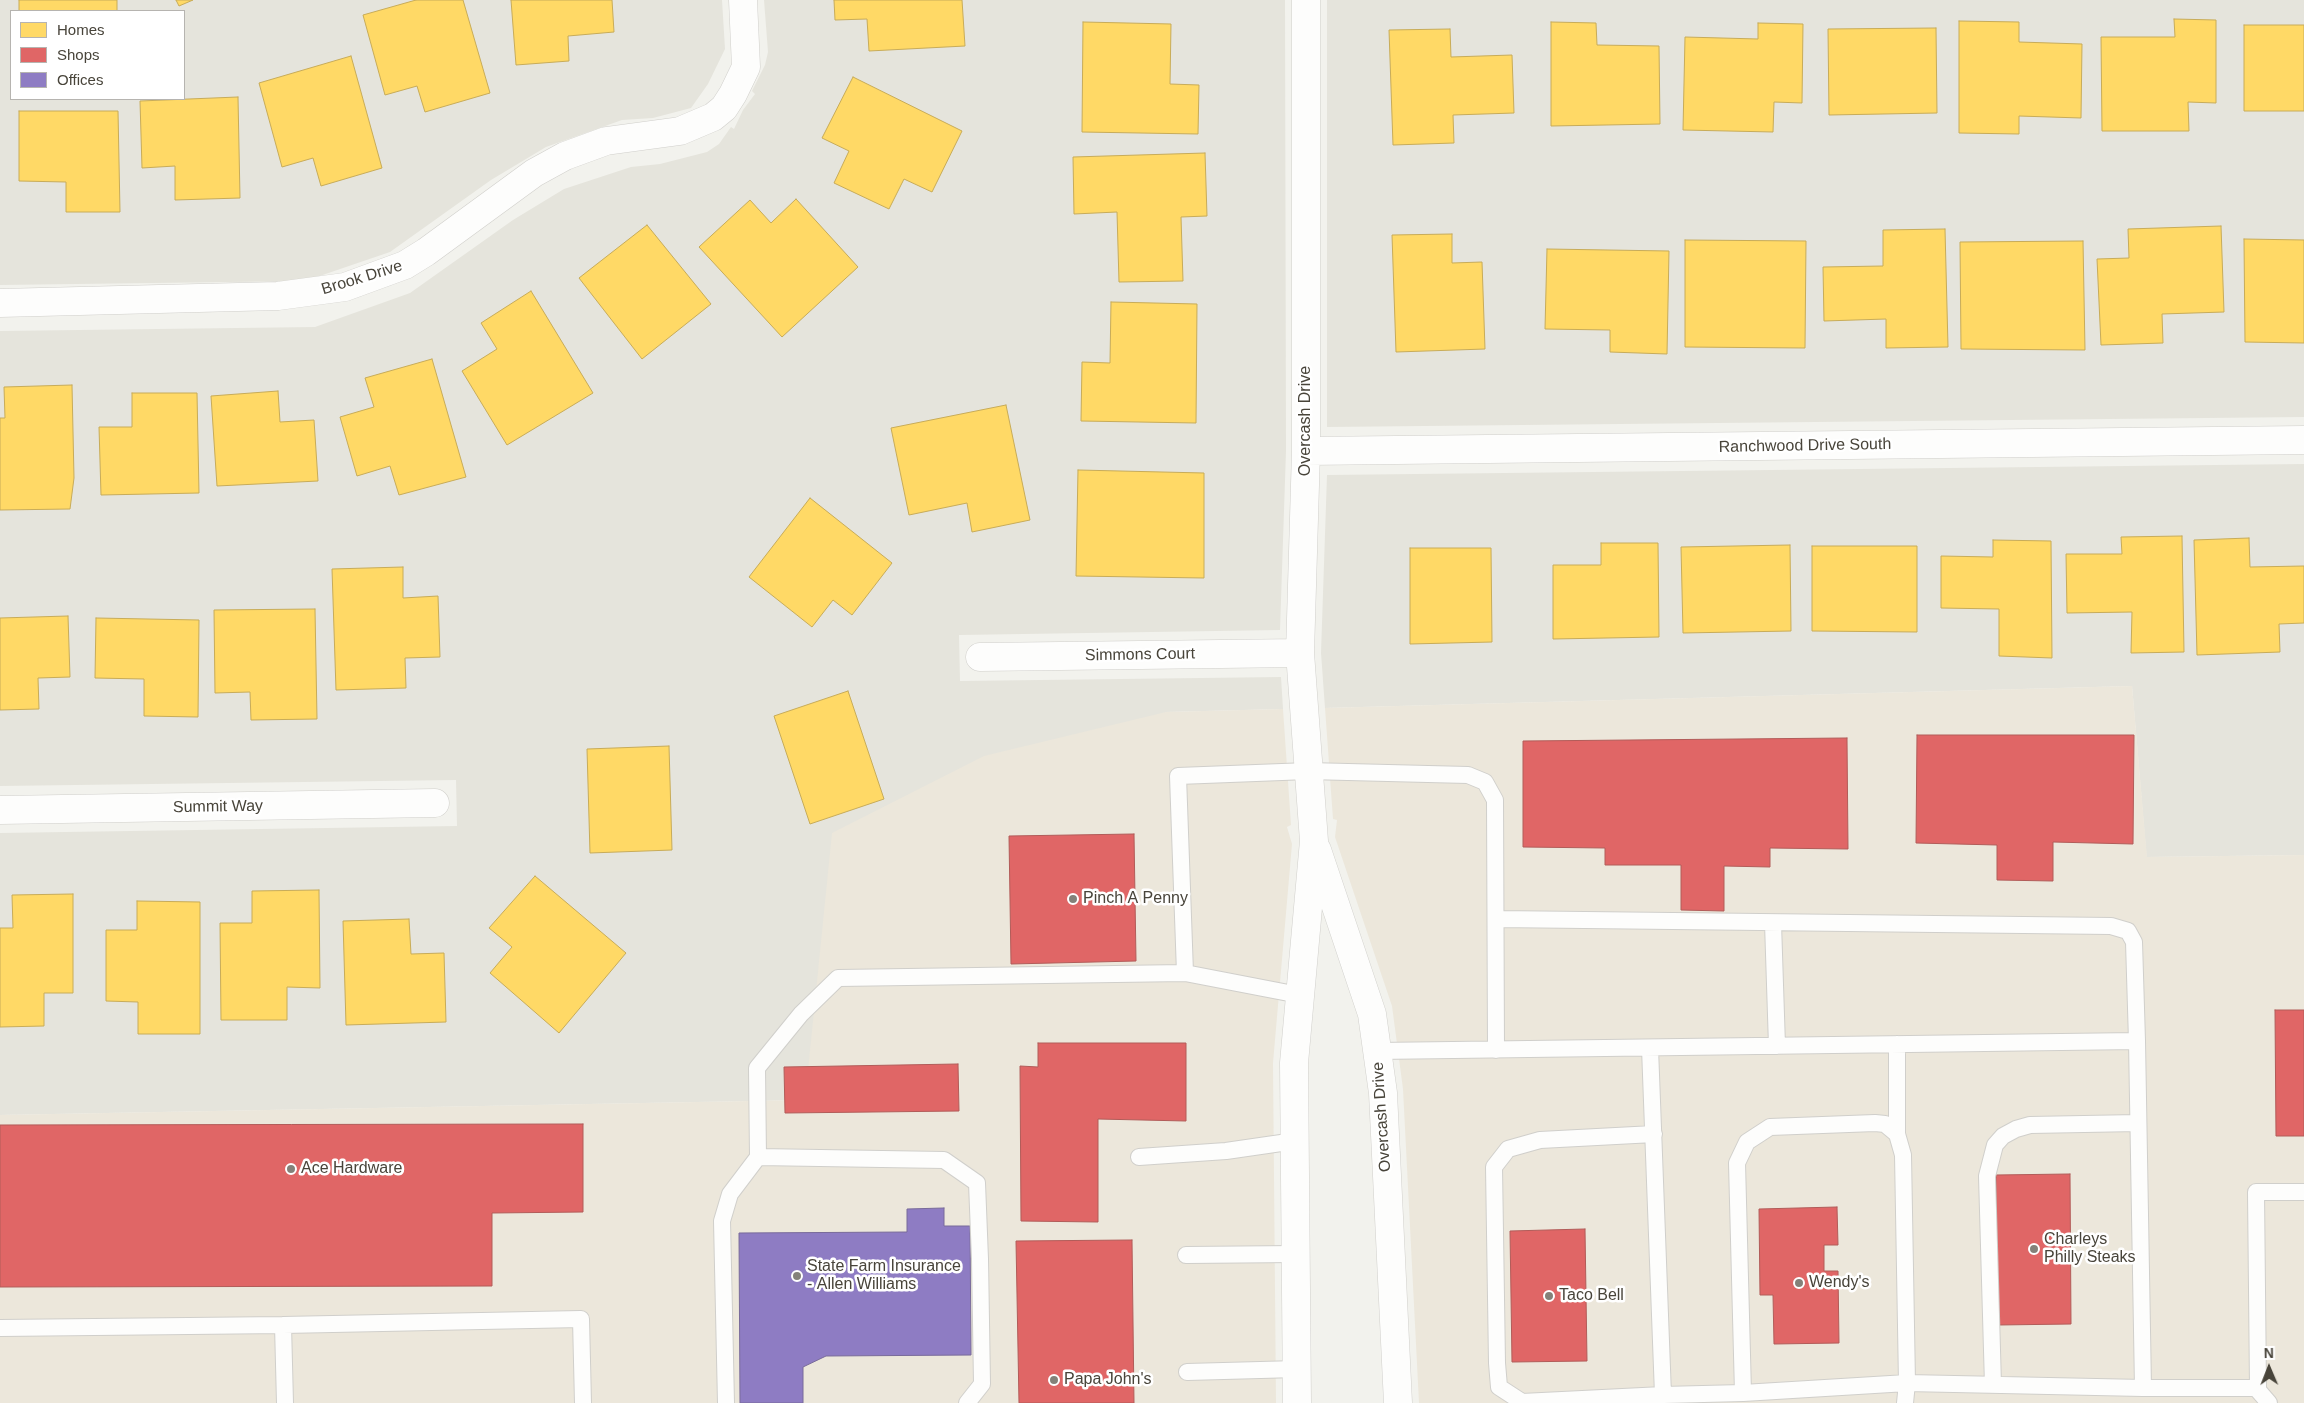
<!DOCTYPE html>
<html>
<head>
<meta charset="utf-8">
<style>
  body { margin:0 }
  #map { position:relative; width:2304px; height:1403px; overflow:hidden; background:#f2f2ed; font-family:Arial,sans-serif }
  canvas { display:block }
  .legend { position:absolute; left:10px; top:10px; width:175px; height:90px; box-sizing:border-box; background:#fff; border:1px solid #b6b4b0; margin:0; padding:6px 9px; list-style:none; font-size:15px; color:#48443a }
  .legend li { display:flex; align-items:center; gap:10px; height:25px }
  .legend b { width:25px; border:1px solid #b6b4b0 }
  .north { position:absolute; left:2244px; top:1343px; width:50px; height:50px; -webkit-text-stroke:4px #fff; paint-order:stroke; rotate:359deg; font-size:14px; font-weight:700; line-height:20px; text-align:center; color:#48443a }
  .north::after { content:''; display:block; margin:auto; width:18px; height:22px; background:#48443a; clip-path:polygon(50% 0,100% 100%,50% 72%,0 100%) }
</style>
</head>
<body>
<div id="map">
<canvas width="2304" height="1403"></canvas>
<ul class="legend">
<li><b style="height:14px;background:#ffd966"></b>Homes</li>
<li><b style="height:14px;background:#e06666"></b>Shops</li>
<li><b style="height:14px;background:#8e7cc3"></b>Offices</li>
</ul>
<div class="north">N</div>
</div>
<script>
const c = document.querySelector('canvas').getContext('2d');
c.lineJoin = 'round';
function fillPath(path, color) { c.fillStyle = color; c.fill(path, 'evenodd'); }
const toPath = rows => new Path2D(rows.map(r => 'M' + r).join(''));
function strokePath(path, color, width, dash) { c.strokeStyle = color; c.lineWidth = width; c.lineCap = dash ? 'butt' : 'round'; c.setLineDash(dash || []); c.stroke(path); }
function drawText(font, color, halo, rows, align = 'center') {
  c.font = font + ' Arial,sans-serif'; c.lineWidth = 5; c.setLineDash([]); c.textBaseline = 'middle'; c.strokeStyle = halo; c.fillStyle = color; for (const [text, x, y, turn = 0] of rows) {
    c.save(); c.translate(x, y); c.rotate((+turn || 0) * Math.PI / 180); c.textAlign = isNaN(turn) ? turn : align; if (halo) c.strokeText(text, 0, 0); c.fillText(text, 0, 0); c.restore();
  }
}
fillPath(toPath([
  [0,0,722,0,725,49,708,84,691,108,653,118,622,120,546,147,491,180,390,252,305,281,0,285],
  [11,11,184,11,184,99,11,99],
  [764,0,1285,0,1286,451,1280,630,959,635,960,681,1281,677,1283,709,1166,712,805,1100,0,1115,0,833,457,826,456,780,0,786,0,331,315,327,410,293,513,220,564,189,631,167,660,164,707,152,719,144,731,127,734,129,743,110,755,94,752,91,765,65,768,52],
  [1327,0,2304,0,2304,417,1327,427],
  [2304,464,2304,855,2148,857,2147,862,2132,686,1325,708,1321,653,1327,475]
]), '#e5e4dc');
fillPath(toPath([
  [2132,686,2147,857,2304,855,2304,1403,1419,1403,1403,1089,1392,1006,1335,837,1337,820,1333,819,1325,708],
  [1283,709,1291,825,1287,827,1292,844,1273,1063,1276,1403,0,1403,0,1115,805,1100,832,833,984,756,1166,712]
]), '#ece7db');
const homes = toPath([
  [19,0,117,0,117,11,19,11,19,0],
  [176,0,193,0,179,6,176,0],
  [416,0,463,0,490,93,425,112,417,86,385,95,363,15,416,0],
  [511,0,612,0,614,32,568,36,569,61,516,65,511,0],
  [834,0,962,0,965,46,869,51,867,19,835,20,834,0],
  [2174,19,2216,20,2216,103,2188,102,2189,131,2102,131,2101,37,2175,37,2174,19],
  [1959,21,2019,22,2019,42,2082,44,2081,118,2019,116,2019,134,1959,133,1959,21],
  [1083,22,1171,24,1170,84,1199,85,1198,134,1082,132,1083,22],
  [1551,22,1596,23,1597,45,1659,46,1660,124,1551,126,1551,22],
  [1758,23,1803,24,1802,103,1774,102,1773,132,1683,130,1685,37,1758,39,1758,23],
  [2244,25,2304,25,2304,111,2244,111,2244,25],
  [1936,28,1937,113,1829,115,1828,29,1936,28],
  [1450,29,1451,57,1512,55,1514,113,1453,115,1454,143,1393,145,1389,30,1450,29],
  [351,56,382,168,321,186,313,158,282,167,259,83,351,56],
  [853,77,962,131,932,192,904,179,889,209,834,183,849,151,822,138,853,77],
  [238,97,240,198,175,200,175,166,142,168,140,101,238,97],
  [19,111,118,111,120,212,66,212,66,182,19,181,19,111],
  [1205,153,1207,216,1181,217,1183,281,1119,282,1117,212,1074,214,1073,157,1205,153],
  [796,199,858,267,782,337,699,247,750,200,771,223,796,199],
  [647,225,711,304,642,359,579,278,647,225],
  [2221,226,2224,312,2162,314,2163,343,2101,345,2097,259,2129,258,2128,229,2221,226],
  [1945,229,1948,347,1886,348,1886,319,1824,321,1823,267,1883,266,1883,230,1945,229],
  [1452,234,1452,263,1482,262,1485,349,1396,352,1392,235,1452,234],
  [2244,239,2304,240,2304,343,2245,342,2244,239],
  [1685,240,1806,241,1805,348,1685,347,1685,240],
  [2083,241,2085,350,1961,349,1960,242,2083,241],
  [1547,249,1669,251,1667,354,1610,352,1610,330,1545,329,1547,249],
  [531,291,593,393,507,445,462,371,497,349,481,323,531,291],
  [1111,302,1197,304,1196,423,1081,421,1082,362,1110,363,1111,302],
  [432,359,466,477,399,495,390,466,357,476,340,417,374,407,365,378,432,359],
  [72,385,74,478,70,509,0,510,0,418,5,418,4,387,72,385],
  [278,391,280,422,314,420,318,481,217,486,211,396,278,391],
  [132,393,197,393,199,493,101,495,99,427,132,427,132,393],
  [1006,405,1030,520,972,532,967,503,909,515,891,428,1006,405],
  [1078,470,1204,473,1204,578,1076,576,1078,470],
  [810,498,892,563,852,615,833,600,812,627,749,577,810,498],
  [2182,536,2184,652,2131,653,2132,612,2067,613,2066,554,2122,554,2121,537,2182,536],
  [2249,538,2250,567,2304,566,2304,623,2279,624,2280,652,2197,655,2194,540,2249,538],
  [1993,540,2051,541,2052,658,1999,656,1999,609,1941,608,1941,556,1993,557,1993,540],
  [1601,543,1658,543,1659,637,1553,639,1553,565,1601,565,1601,543],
  [1790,545,1791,631,1683,633,1681,547,1790,545],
  [1812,546,1917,546,1917,632,1812,631,1812,546],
  [1410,548,1491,548,1492,642,1410,644,1410,548],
  [403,567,403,598,438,596,440,657,405,658,406,688,336,690,332,569,403,567],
  [315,609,317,719,251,720,250,692,215,693,214,610,315,609],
  [68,616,70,677,38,678,39,709,0,710,0,618,68,616],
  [96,618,199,620,198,717,144,716,144,679,95,678,96,618],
  [848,691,884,799,810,824,774,716,848,691],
  [669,746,672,850,590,853,587,749,669,746],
  [535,876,626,953,559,1033,490,973,512,947,489,928,535,876],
  [319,890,320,988,287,987,287,1020,221,1020,220,923,252,923,252,891,319,890],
  [73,894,73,993,44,993,44,1026,0,1027,0,928,13,928,12,895,73,894],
  [137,901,200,902,200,1034,138,1034,138,1002,106,1001,106,930,137,930,137,901],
  [409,919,411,954,444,953,446,1022,346,1025,343,921,409,919]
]);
fillPath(homes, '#ffd966');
strokePath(homes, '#c8ac59', 1);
const shops = toPath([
  [1917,735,2134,735,2133,844,2053,842,2053,881,1997,880,1997,845,1916,843,1917,735],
  [1847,738,1848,849,1770,848,1770,867,1724,866,1724,911,1681,910,1681,865,1605,865,1605,848,1523,847,1523,741,1847,738],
  [1134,834,1136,961,1011,964,1009,836,1134,834],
  [2275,1010,2304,1010,2304,1136,2276,1136,2275,1010],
  [1038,1043,1186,1043,1186,1121,1098,1119,1098,1222,1021,1221,1020,1066,1038,1067,1038,1043],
  [958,1064,959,1111,785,1113,784,1067,958,1064],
  [583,1124,583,1212,492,1213,492,1286,0,1287,0,1125,583,1124],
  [2070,1174,2071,1324,1998,1325,1996,1175,2070,1174],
  [1837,1207,1838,1245,1824,1245,1824,1271,1838,1271,1839,1343,1774,1344,1773,1295,1760,1295,1759,1209,1837,1207],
  [1585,1229,1587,1361,1512,1362,1510,1231,1585,1229],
  [1132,1240,1134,1403,1019,1403,1016,1241,1132,1240]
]);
fillPath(shops, '#e06666');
strokePath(shops, '#b25c59', 1);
const offices = toPath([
  [944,1208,944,1226,970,1226,971,1355,826,1356,803,1367,803,1403,740,1403,739,1233,907,1232,907,1209,944,1208]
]);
fillPath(offices, '#8e7cc3');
strokePath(offices, '#796b9a', 1);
const service = toPath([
  [1497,919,2111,926,2128,931,2134,942,2137,1041],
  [1773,923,1777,1046],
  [1185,973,1178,776,1308,771,1468,775,1485,782,1495,800,1496,1050],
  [1897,1044,1897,1134],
  [1377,1051,2137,1041,2143,1388,1907,1383,1743,1393,1663,1395,1650,1048],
  [1654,1134,1540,1140,1508,1149,1494,1167,1497,1363,1499,1387,1522,1402,1663,1395],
  [1139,1157,1226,1151,1295,1141],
  [1186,1255,1296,1254],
  [283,1325,581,1319,583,1403],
  [0,1328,283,1325,285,1403],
  [1187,1372,1297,1369],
  [1993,1385,1987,1176,1995,1145,2003,1136,2016,1129,2030,1125,2138,1123],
  [2143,1388,2258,1388,2256,1192,2304,1192],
  [2256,1388,2269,1403],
  [1743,1393,1737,1163,1747,1142,1770,1127,1875,1123,1885,1124,1897,1134,1903,1155,1907,1383,1905,1403],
  [726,1403,722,1221,730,1194,758,1157],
  [967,1403,982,1384,980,1259,977,1183,944,1160,758,1157,757,1068,801,1014,838,978,1185,973,1299,995]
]);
const minor = toPath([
  [0,303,278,296,345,287,405,265,426,252,534,173,565,156,606,141,680,131,713,117,724,108,733,94,746,67,743,0],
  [1306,451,2304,440],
  [980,657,1300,653],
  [0,810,435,803],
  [1317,850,1372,1014,1383,1093,1398,1403],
  [1297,1403,1294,1063,1314,841,1300,653,1306,451,1306,0]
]);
strokePath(service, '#d0cfcb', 18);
strokePath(minor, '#d0cfcb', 29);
strokePath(service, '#fdfdfc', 16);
strokePath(minor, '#fdfdfc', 28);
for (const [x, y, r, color] of [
  [1073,899,5,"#848179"],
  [291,1169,5,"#848179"],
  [2034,1249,5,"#848179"],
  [797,1276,5,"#848179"],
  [1799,1283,5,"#848179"],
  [1549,1296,5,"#848179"],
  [1054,1380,5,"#848179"]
]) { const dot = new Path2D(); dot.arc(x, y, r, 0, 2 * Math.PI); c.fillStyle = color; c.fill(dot); strokePath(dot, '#fff', 2); }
drawText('16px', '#48443a', '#fff', [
  ["Brook Drive",362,278,-17],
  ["Overcash Drive",1306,421,-90],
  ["Ranchwood Drive South",1805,446,-1],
  ["Simmons Court",1140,655,-1],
  ["Summit Way",218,807,-1],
  ["Overcash Drive",1382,1117,-94]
]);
drawText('16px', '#48443a', '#fff', [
  ["Pinch A Penny",1083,899],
  ["Ace Hardware",301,1169],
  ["Charleys",2044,1240],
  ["Philly Steaks",2044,1258],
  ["State Farm Insurance",807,1267],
  ["- Allen Williams",807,1285],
  ["Wendy's",1809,1283],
  ["Taco Bell",1559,1296],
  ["Papa John's",1064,1380]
], 'left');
</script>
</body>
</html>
